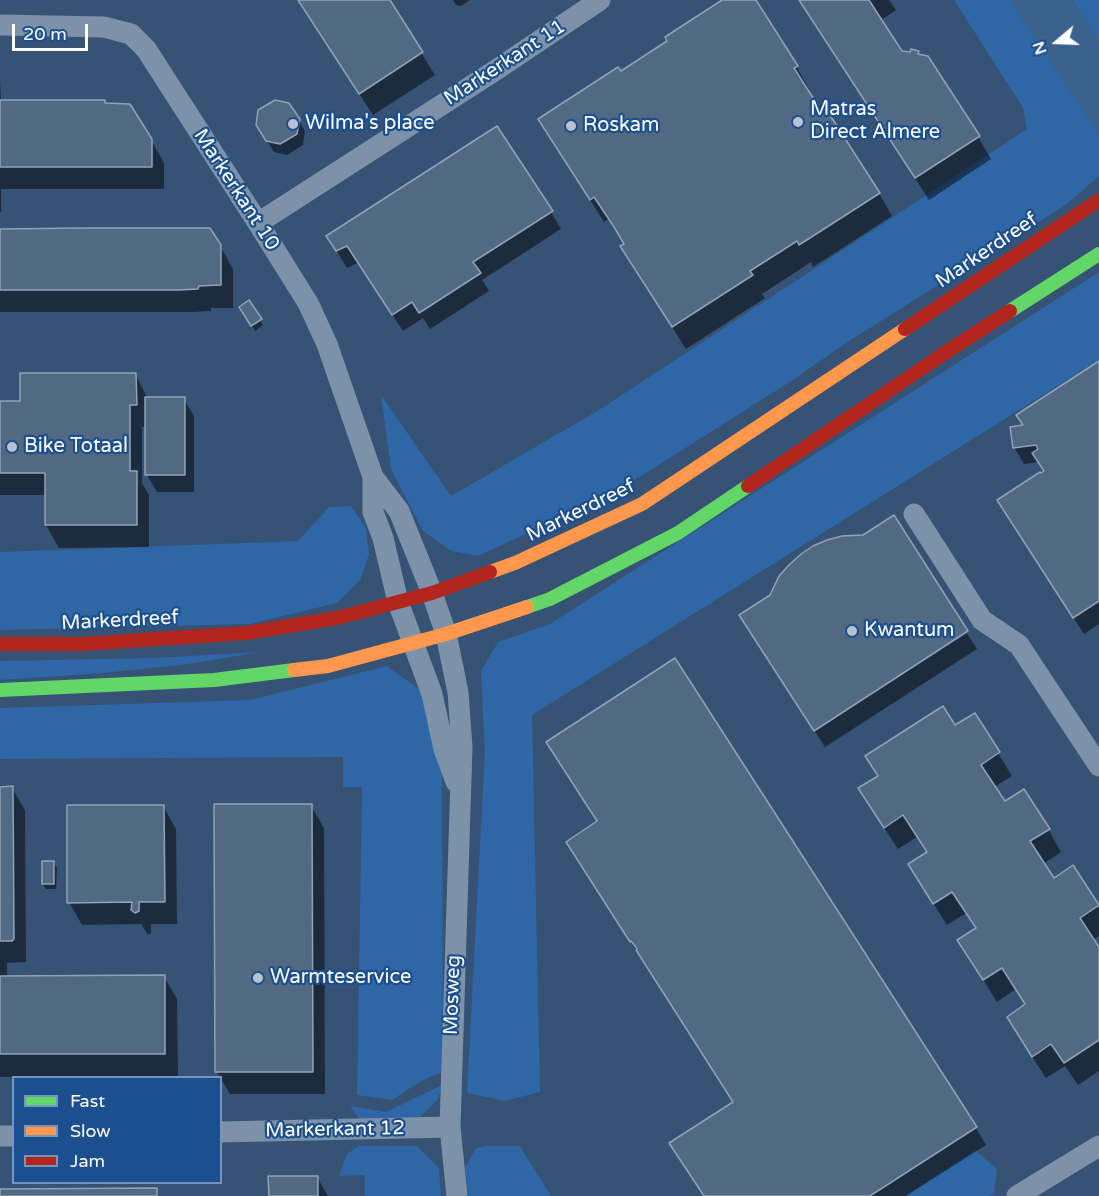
<!DOCTYPE html>
<html>
<head>
<meta charset="utf-8">
<style>
  body { margin:0 }
  #map { position:relative; width:1099px; height:1196px; overflow:hidden; background:#365274; font-family:"Varela Round",sans-serif }
  canvas { display:block }
  .legend { position:absolute; left:12px; top:1076px; width:210px; height:108px; box-sizing:border-box; background:#1b4f8f; border:2px solid #7695bc; margin:0; padding:8px 10px; list-style:none; font-size:18px; color:#fff }
  .legend li { display:flex; align-items:center; gap:12px; height:30px }
  .legend b { width:30px; border:2px solid #7695bc }
  .north { position:absolute; left:1027px; top:12px; width:60px; height:60px; -webkit-text-stroke:4px #1b4f8f; paint-order:stroke; rotate:251deg; font-size:16px; font-weight:700; line-height:24px; text-align:center; color:#fff }
  .north::after { content:''; display:block; margin:auto; width:21px; height:27px; background:#fff; clip-path:polygon(50% 0,100% 100%,50% 72%,0 100%) }
  .scale { position:absolute; left:12px; top:24px; width:76px; height:27px; box-sizing:border-box; border:3px solid #fff; border-top:0; padding-left:8px; font-size:18px; line-height:21px; white-space:nowrap; color:#fff; -webkit-text-stroke:4px #1b4f8f; paint-order:stroke }
</style>
</head>
<body>
<div id="map">
<canvas width="1099" height="1196"></canvas>
<ul class="legend">
<li><b style="height:8px;background:#63d668"></b>Fast</li>
<li><b style="height:8px;background:#ff974d"></b>Slow</li>
<li><b style="height:8px;background:#b3261e"></b>Jam</li>
</ul>
<div class="north">N</div>
<div class="scale">20 m</div>
</div>
<script>
const c = document.querySelector('canvas').getContext('2d');
c.lineJoin = 'round';
function fillPath(path, color) { c.fillStyle = color; c.fill(path, 'evenodd'); }
const toPath = rows => new Path2D(rows.map(r => 'M' + r).join(''));
function strokePath(path, color, width, dash) { c.strokeStyle = color; c.lineWidth = width; c.lineCap = dash ? 'butt' : 'round'; c.setLineDash(dash || []); c.stroke(path); }
function drawText(font, color, halo, rows, align = 'center') {
  c.font = font + ' "Varela Round",sans-serif'; c.lineWidth = 4.5; c.setLineDash([]); c.textBaseline = 'middle'; c.strokeStyle = halo; c.fillStyle = color; for (const [text, x, y, turn = 0] of rows) {
    c.save(); c.translate(x, y); c.rotate((+turn || 0) * Math.PI / 180); c.textAlign = isNaN(turn) ? turn : align; if (halo) c.strokeText(text, 0, 0); c.fillText(text, 0, 0); c.restore();
  }
}
fillPath(toPath([
  [954,0,1010,0,1099,134,1099,176,1067,204,843,345,793,380,646,473,602,499,478,556,451,551,423,531,391,469,381,395,451,496,599,410,1027,129,1023,108],
  [1072,0,1099,0,1099,42],
  [1099,272,1099,360,532,715,540,1092,505,1101,467,1093,485,750,481,671,498,642,550,624],
  [351,506,366,528,369,554,361,579,337,603,250,624,0,630,0,552,298,541,329,507],
  [261,652,188,664,104,673,0,680,0,661,153,658],
  [387,666,423,692,442,771,443,1073,432,1076,418,1083,392,1100,357,1095,362,787,343,787,343,757,0,759,0,708,250,700],
  [442,1085,438,1099,419,1118,360,1120,350,1106,386,1112],
  [358,1146,417,1146,439,1168,441,1196,365,1196,365,1175,339,1176,347,1154],
  [485,1146,520,1146,551,1196,468,1196,465,1168,476,1148],
  [975,1150,997,1169,994,1193,989,1196,904,1196]
]), '#2f66a5');
fillPath(toPath([
  [1010,0,1072,0,1099,42,1099,134]
]), '#3b618d');
fillPath(toPath([
  [298,0,388,0,435,75,373,115],
  [453,0,470,0,461,6,456,5],
  [725,0,754,0,796,66,809,89,807,91,879,193,892,216,813,267,811,262,762,294,765,298,686,349,635,269,625,245,608,219,604,222,540,120,621,73,669,42],
  [801,0,889,0,896,10,881,20,901,52,918,52,978,137,991,159,929,200],
  [0,81,1,102,104,102,106,105,151,140,164,163,164,189,1,189,1,212,0,212],
  [299,120,305,132,303,145,287,155,274,152,264,136],
  [551,212,561,229,482,280,489,291,430,329,423,318,403,331,358,263,347,268,328,237],
  [0,230,220,246,233,269,233,308,211,308,211,311,193,312,0,312],
  [249,302,263,325,255,331,241,308],
  [1099,363,1099,624,1084,634,1009,517,1045,472,1039,462,1024,464,1014,447,1025,426],
  [135,374,148,399,184,399,194,416,194,492,157,492,147,475,146,427,142,427,142,483,149,495,149,547,59,548,46,525,46,495,0,495,0,402,21,402],
  [893,517,977,649,825,747,751,632],
  [974,715,1012,776,994,787,1004,803,1048,829,1061,852,1043,864,1054,880,1073,867,1099,909,1099,936,1093,940,1099,950,1099,1071,1078,1085,1065,1066,1046,1078,1021,1040,1026,1006,1016,989,997,1002,959,941,977,929,966,913,947,925,923,887,928,853,917,837,898,849,873,811,955,727],
  [0,788,12,788,25,810,26,962,7,963,7,977,164,977,177,999,178,1076,0,1077],
  [163,806,176,829,177,924,151,924,151,933,148,935,141,924,82,925,69,902],
  [311,806,324,828,325,1094,230,1094,217,1072],
  [599,822,976,1128,986,1145,906,1196,704,1196,734,1103,577,859],
  [54,863,57,868,56,889,46,889,43,884],
  [317,1177,328,1196,270,1196]
]), '#0007');
const building = toPath([
  [298,0,390,0,423,52,359,94,298,0],
  [722,0,756,0,798,66,794,68,824,115,828,112,880,193,799,245,797,241,750,271,753,275,672,327,620,246,624,244,614,227,594,197,590,200,538,119,618,67,621,71,667,41,665,37,722,0],
  [799,0,869,0,902,51,910,52,911,49,919,51,918,54,928,56,980,136,915,178,799,0],
  [0,100,105,100,105,103,130,104,152,139,152,167,0,167,0,100],
  [275,100,289,103,300,119,297,134,280,144,266,141,256,125,258,110,275,100],
  [497,126,553,211,473,262,481,273,419,313,412,302,392,315,347,246,336,251,326,236,497,126],
  [83,228,210,228,221,245,221,285,199,286,198,289,179,290,0,290,0,229,83,228],
  [249,300,262,319,251,326,239,307,249,300],
  [1099,361,1099,601,1073,618,997,500,1040,472,1041,473,1044,471,1032,453,1038,449,1036,445,1013,448,1010,427,1023,425,1016,415,1099,361],
  [20,373,136,373,137,405,130,405,130,471,137,471,137,525,45,525,45,473,0,473,0,401,20,401,20,373],
  [145,397,185,397,185,475,145,475,145,397],
  [894,515,968,631,814,731,739,615,770,595,779,576,789,565,801,554,813,546,827,540,842,536,863,535,894,515],
  [675,658,977,1127,870,1196,704,1196,669,1143,733,1102,636,950,637,949,631,941,630,942,566,842,597,821,546,742,675,658],
  [943,706,955,725,975,713,1000,752,981,765,1005,801,1024,789,1050,829,1030,841,1054,878,1073,865,1099,905,1080,918,1099,947,1099,1040,1064,1063,1051,1044,1032,1057,1007,1017,1025,1004,1002,968,983,980,957,940,976,928,952,892,933,904,908,864,927,852,903,815,884,828,858,788,878,776,865,756,943,706],
  [13,786,14,939,12,941,0,941,0,787,13,786],
  [214,804,312,804,313,1072,215,1072,214,804],
  [67,805,164,805,165,902,139,902,139,911,135,913,131,910,132,902,67,903,67,805],
  [42,861,54,861,54,884,42,884,42,861],
  [165,975,165,1054,0,1054,0,976,165,975],
  [268,1176,318,1176,318,1196,269,1196,268,1176],
  [157,1188,157,1196,0,1196,0,1189,157,1188]
]);
fillPath(building, '#526984');
strokePath(building, '#92a2b6', 1.5);
strokePath(toPath([
  [0,25,104,27,131,34,146,49,258,223,308,303,327,344,373,477,399,511,432,593,446,634,458,692,462,747,450,1127,457,1196],
  [258,223,496,70,600,0],
  [373,477,373,512,383,538,398,602,432,694,444,749,456,782],
  [914,514,982,620,1019,645,1099,766],
  [220,1132,450,1127],
  [0,1136,14,1136],
  [1017,1196,1099,1146]
]), '#7d92a8', 21);
strokePath(toPath([
  [1010,311,1099,254],
  [527,607,550,599,678,533,748,486],
  [0,690,214,680,294,670]
]), '#63d668', 14);
strokePath(toPath([
  [490,572,515,563,642,504,905,329],
  [294,670,328,666,446,634,527,607]
]), '#ff974d', 14);
strokePath(toPath([
  [905,329,1099,200],
  [748,486,946,352,1010,311],
  [0,644,83,644,247,633,337,618,432,593,490,572]
]), '#b3261e', 14);
for (const [x, y, r, color] of [
  [798,122,6,"#b9c2ce"],
  [293,124,6,"#b9c2ce"],
  [571,126,6,"#b9c2ce"],
  [12,447,6,"#b9c2ce"],
  [852,631,6,"#b9c2ce"],
  [258,978,6,"#b9c2ce"]
]) { const dot = new Path2D(); dot.arc(x, y, r, 0, 2 * Math.PI); c.fillStyle = color; c.fill(dot); strokePath(dot, '#1b4f8f', 2); }
drawText('20px', '#fff', '#1b4f8f', [
  ["Markerkant 11",505,63,-33],
  ["Markerkant 10",236,190,57],
  ["Markerdreef",987,251,-34],
  ["Markerdreef",581,511,-26],
  ["Markerdreef",120,621,-3],
  ["Mosweg",453,995,-88],
  ["Markerkant 12",335,1130,-1]
]);
drawText('20px', '#fff', '#1b4f8f', [
  ["Matras",810,110],
  ["Direct Almere",810,133],
  ["Wilma's place",305,124],
  ["Roskam",583,126],
  ["Bike Totaal",24,447],
  ["Kwantum",864,631],
  ["Warmteservice",270,978]
], 'left');
</script>
</body>
</html>
